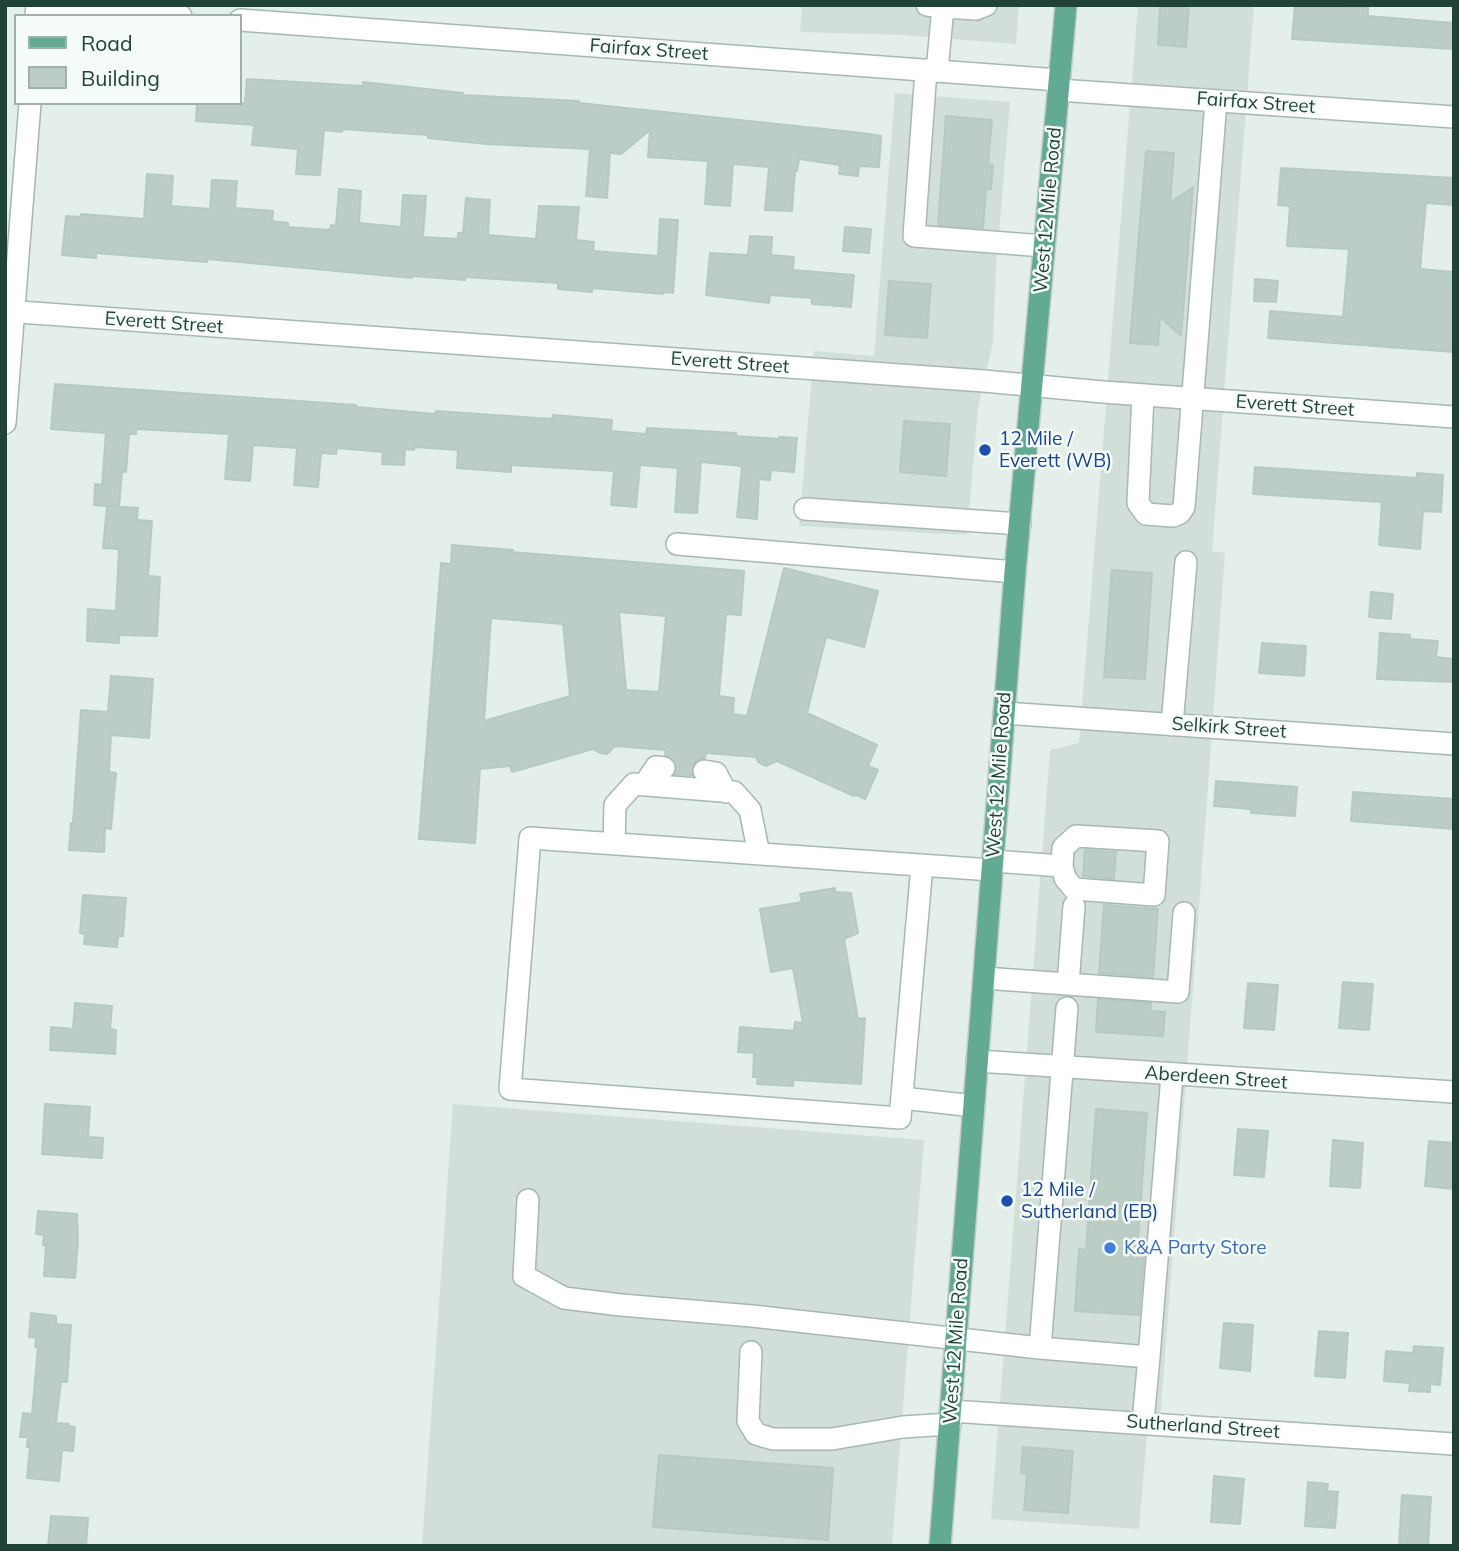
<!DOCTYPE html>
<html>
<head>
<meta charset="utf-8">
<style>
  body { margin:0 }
  #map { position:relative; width:1459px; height:1551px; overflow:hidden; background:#e4efea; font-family:Mulish,sans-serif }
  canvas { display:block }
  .frame { position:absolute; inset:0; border:7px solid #204338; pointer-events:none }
  .legend { position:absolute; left:14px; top:14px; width:228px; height:91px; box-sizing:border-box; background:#f5fbf8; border:2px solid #a0b1ab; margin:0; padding:9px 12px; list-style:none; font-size:21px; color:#204338 }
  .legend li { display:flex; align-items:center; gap:14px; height:35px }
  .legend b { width:35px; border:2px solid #a0b1ab }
</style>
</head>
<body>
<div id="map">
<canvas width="1459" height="1551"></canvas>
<div class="frame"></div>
<ul class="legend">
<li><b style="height:9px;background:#63aa95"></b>Road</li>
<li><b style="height:19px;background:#bbcdc5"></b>Building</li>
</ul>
</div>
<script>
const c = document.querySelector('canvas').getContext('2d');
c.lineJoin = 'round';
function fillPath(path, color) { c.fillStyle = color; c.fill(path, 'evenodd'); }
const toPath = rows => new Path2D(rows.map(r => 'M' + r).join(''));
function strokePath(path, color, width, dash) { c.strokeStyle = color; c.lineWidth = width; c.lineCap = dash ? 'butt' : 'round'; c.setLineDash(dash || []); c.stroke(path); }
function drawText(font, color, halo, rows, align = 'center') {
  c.font = font + ' Mulish,sans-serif'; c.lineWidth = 5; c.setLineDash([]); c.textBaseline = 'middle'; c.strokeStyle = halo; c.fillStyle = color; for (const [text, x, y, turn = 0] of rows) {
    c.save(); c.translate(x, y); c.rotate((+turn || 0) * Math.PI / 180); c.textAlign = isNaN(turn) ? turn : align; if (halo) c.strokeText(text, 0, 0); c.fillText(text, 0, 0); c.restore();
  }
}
fillPath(toPath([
  [802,5,1019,5,1016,44,901,35,800,32],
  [1138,5,1254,5,1212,551,1225,553,1200,895,1159,1435,1147,1434,1139,1529,991,1519,1050,750,1079,743],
  [895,93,1010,102,996,269,993,342,978,408,967,535,799,526,814,351,874,356],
  [453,1104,924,1140,892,1546,422,1546]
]), '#d2dfd8');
const building = toPath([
  [1160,5,1189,5,1186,47,1158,45,1160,5],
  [1295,5,1368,7,1368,16,1454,23,1454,49,1292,39,1295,5],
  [247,79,363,86,363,82,463,93,463,95,579,101,579,103,862,133,881,136,879,167,859,166,858,176,839,174,840,165,799,159,797,171,795,171,792,211,765,210,769,167,733,164,730,206,705,204,708,161,648,157,650,130,621,154,610,153,607,198,586,196,590,149,486,144,428,138,428,135,343,129,342,132,324,130,320,175,296,174,298,149,252,145,254,125,196,121,197,103,245,103,247,79],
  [946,116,992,120,988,164,993,165,991,189,986,189,983,228,938,225,946,116],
  [1146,151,1174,153,1170,203,1193,187,1181,336,1160,317,1158,345,1130,343,1146,151],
  [1281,168,1454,178,1454,205,1426,203,1420,269,1454,272,1454,352,1268,338,1270,311,1343,317,1349,249,1287,246,1290,206,1278,205,1281,168],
  [147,174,173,176,171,206,210,209,212,180,237,181,235,208,273,211,272,221,288,223,288,227,330,230,331,225,336,226,339,189,361,191,359,223,401,227,403,195,426,196,423,237,458,239,458,233,463,233,466,198,490,200,488,235,536,239,539,206,579,207,576,240,594,242,593,251,658,256,660,219,678,220,673,293,664,292,663,294,592,288,592,292,558,289,558,283,465,277,465,280,412,276,412,278,207,259,207,262,96,253,96,258,62,255,66,216,81,217,81,214,144,219,147,174],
  [845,227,871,229,869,253,843,251,845,227],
  [750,236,772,237,771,255,794,257,793,270,854,275,851,307,812,304,812,298,770,295,769,303,706,295,710,253,748,255,750,236],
  [1255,279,1278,281,1276,302,1254,301,1255,279],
  [889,281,931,284,927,338,885,335,889,281],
  [55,384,356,405,356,407,435,414,436,411,552,419,553,415,612,420,611,431,646,434,647,428,736,433,736,436,779,439,779,437,797,438,794,472,771,470,770,480,759,479,757,519,737,517,742,466,701,462,697,513,675,512,678,468,640,465,636,507,611,505,614,471,511,465,511,472,457,468,458,450,415,447,414,450,405,449,404,465,382,464,383,452,337,448,336,454,321,453,318,487,294,485,297,448,253,445,250,481,225,479,229,434,136,429,136,434,129,434,126,472,122,471,119,507,94,505,95,484,102,485,106,433,51,429,55,384],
  [904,421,950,424,946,476,900,472,904,421],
  [1255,467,1417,478,1417,473,1443,475,1441,512,1423,511,1420,549,1379,545,1382,502,1253,494,1255,467],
  [107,506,138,508,137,520,152,521,148,576,160,577,157,636,119,635,119,643,87,641,88,609,116,611,119,549,103,548,107,506],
  [452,545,513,550,512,552,744,571,741,615,726,614,719,696,734,698,733,714,747,716,784,568,878,591,864,647,826,637,807,713,877,745,868,766,878,770,865,799,855,794,854,796,777,761,766,766,758,762,756,757,706,753,705,758,699,759,694,763,692,775,675,774,676,764,672,758,665,755,666,750,615,746,607,754,600,753,593,749,512,772,510,766,480,769,475,843,419,839,441,563,451,564,452,545],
  [619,612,666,616,659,692,626,690,619,612],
  [491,618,563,624,570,696,484,721,491,618],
  [1112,570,1152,573,1145,679,1104,677,1112,570],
  [1371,592,1393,594,1391,619,1369,617,1371,592],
  [1380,633,1410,635,1410,639,1438,641,1436,657,1454,659,1454,682,1377,679,1380,633],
  [1262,643,1306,646,1304,676,1259,673,1262,643],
  [111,676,153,679,149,738,111,735,109,772,116,773,111,829,105,828,104,852,69,850,71,823,73,823,81,710,108,712,111,676],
  [1216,781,1297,787,1295,816,1251,813,1251,809,1214,806,1216,781],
  [1353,792,1454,799,1454,829,1351,821,1353,792],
  [1085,850,1116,852,1114,879,1083,876,1085,850],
  [835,888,835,892,851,893,858,933,844,939,858,1019,865,1018,861,1084,793,1080,793,1086,757,1084,758,1077,753,1077,754,1053,738,1052,740,1027,794,1031,795,1022,803,1023,793,968,771,972,760,909,802,902,800,894,835,888],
  [83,895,126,898,123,936,118,936,117,947,84,944,85,934,80,933,83,895],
  [1104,905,1158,909,1153,977,1099,973,1104,905],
  [1343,982,1373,984,1369,1030,1339,1028,1343,982],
  [1248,983,1278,985,1274,1030,1244,1028,1248,983],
  [1098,999,1151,1003,1150,1011,1165,1012,1163,1036,1096,1032,1098,999],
  [75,1003,112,1006,110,1029,116,1030,115,1054,50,1050,51,1027,73,1029,75,1003],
  [45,1104,90,1107,88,1137,103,1138,102,1158,42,1154,45,1104],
  [1096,1109,1147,1113,1137,1253,1144,1254,1139,1315,1075,1311,1079,1249,1086,1250,1096,1109],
  [1238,1129,1268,1131,1264,1177,1234,1175,1238,1129],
  [1333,1140,1363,1143,1360,1188,1330,1186,1333,1140],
  [1429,1141,1454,1143,1454,1189,1425,1186,1429,1141],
  [38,1211,77,1214,78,1242,75,1278,44,1276,46,1245,43,1245,44,1235,36,1234,38,1211],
  [31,1313,56,1316,56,1324,71,1325,67,1382,61,1382,56,1423,69,1424,69,1426,75,1427,73,1451,62,1450,59,1481,27,1478,30,1447,27,1447,28,1437,20,1437,23,1413,32,1414,38,1347,35,1347,36,1338,29,1337,31,1313],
  [1224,1323,1253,1325,1250,1371,1220,1368,1224,1323],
  [1319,1331,1348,1333,1345,1378,1315,1376,1319,1331],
  [1414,1346,1443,1348,1440,1385,1430,1384,1430,1392,1409,1391,1410,1383,1384,1381,1386,1351,1413,1353,1414,1346],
  [1023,1447,1073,1451,1068,1513,1024,1510,1027,1474,1021,1473,1023,1447],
  [659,1455,833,1468,828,1540,653,1527,659,1455],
  [1214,1476,1244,1479,1240,1524,1211,1522,1214,1476],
  [1308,1482,1328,1484,1327,1491,1338,1492,1335,1528,1305,1526,1308,1482],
  [1402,1495,1431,1497,1428,1546,1399,1546,1402,1495],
  [51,1516,88,1518,86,1546,48,1546,51,1516]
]);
fillPath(building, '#bbcdc5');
strokePath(building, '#b5cac0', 2);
strokePath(toPath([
  [664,768,704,771]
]), '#bdcdc6', 21, [21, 10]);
const minor = toPath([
  [927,5,943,7,937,71],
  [943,7,976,9,986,5],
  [36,16,37,5,181,16],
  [240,20,1059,80],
  [926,70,914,236,1044,246],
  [1058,90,1454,117],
  [5,311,984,381,1103,392,1454,417],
  [1143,395,1138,503,1146,514,1173,516,1180,513,1184,507,1216,101],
  [5,423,30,103],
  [805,509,1020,524],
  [677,544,1015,572],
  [1004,713,1454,744],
  [1172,725,1186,562],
  [704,771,716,773,726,792],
  [644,785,656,767,664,768],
  [614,844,615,805,634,784,734,792,750,810,759,854],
  [993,861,1062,866,1065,878,1074,889,1154,895,1158,841,1076,836,1063,848,1062,866],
  [922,865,900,1118,510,1089,530,838,992,870],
  [984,978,1178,992,1184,913],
  [1068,984,1074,906],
  [977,1061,1454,1092],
  [902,1098,974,1106],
  [528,1200,524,1276,564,1298,621,1305,752,1316,1040,1348,1067,1008],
  [1040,1348,1149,1357,1143,1422],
  [751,1352,748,1421,756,1434,773,1439,832,1439,903,1427,950,1424],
  [1149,1357,1172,1075],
  [951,1411,1454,1444]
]);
const major = toPath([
  [940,1546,1015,572,1066,5]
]);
strokePath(minor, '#a5b8b1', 24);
strokePath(major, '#c1cac7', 24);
strokePath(minor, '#fff', 21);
strokePath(major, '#63aa95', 21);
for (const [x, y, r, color] of [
  [985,450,7,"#1a4fb4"],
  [1007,1201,7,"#1a4fb4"],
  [1110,1248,7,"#3f7fe0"]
]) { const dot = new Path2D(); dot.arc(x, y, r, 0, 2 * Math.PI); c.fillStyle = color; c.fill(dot); strokePath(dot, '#f5fbf8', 2.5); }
drawText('19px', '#204338', '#f5fbf8', [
  ["Fairfax Street",649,50,4],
  ["Fairfax Street",1256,103,4],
  ["West 12 Mile Road",1048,210,-85],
  ["Everett Street",164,323,4],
  ["Everett Street",730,363,4],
  ["Everett Street",1295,406,4],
  ["Selkirk Street",1229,728,4],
  ["West 12 Mile Road",999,775,-86],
  ["Aberdeen Street",1216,1078,4],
  ["West 12 Mile Road",956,1341,-86],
  ["Sutherland Street",1203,1427,4]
]);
drawText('19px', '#164399', '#f5fbf8', [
  ["12 Mile /",999,439],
  ["Everett (WB)",999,461],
  ["12 Mile /",1021,1190],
  ["Sutherland (EB)",1021,1212]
], 'left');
drawText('19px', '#366cbe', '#f5fbf8', [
  ["K&A Party Store",1124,1248]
], 'left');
</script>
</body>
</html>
